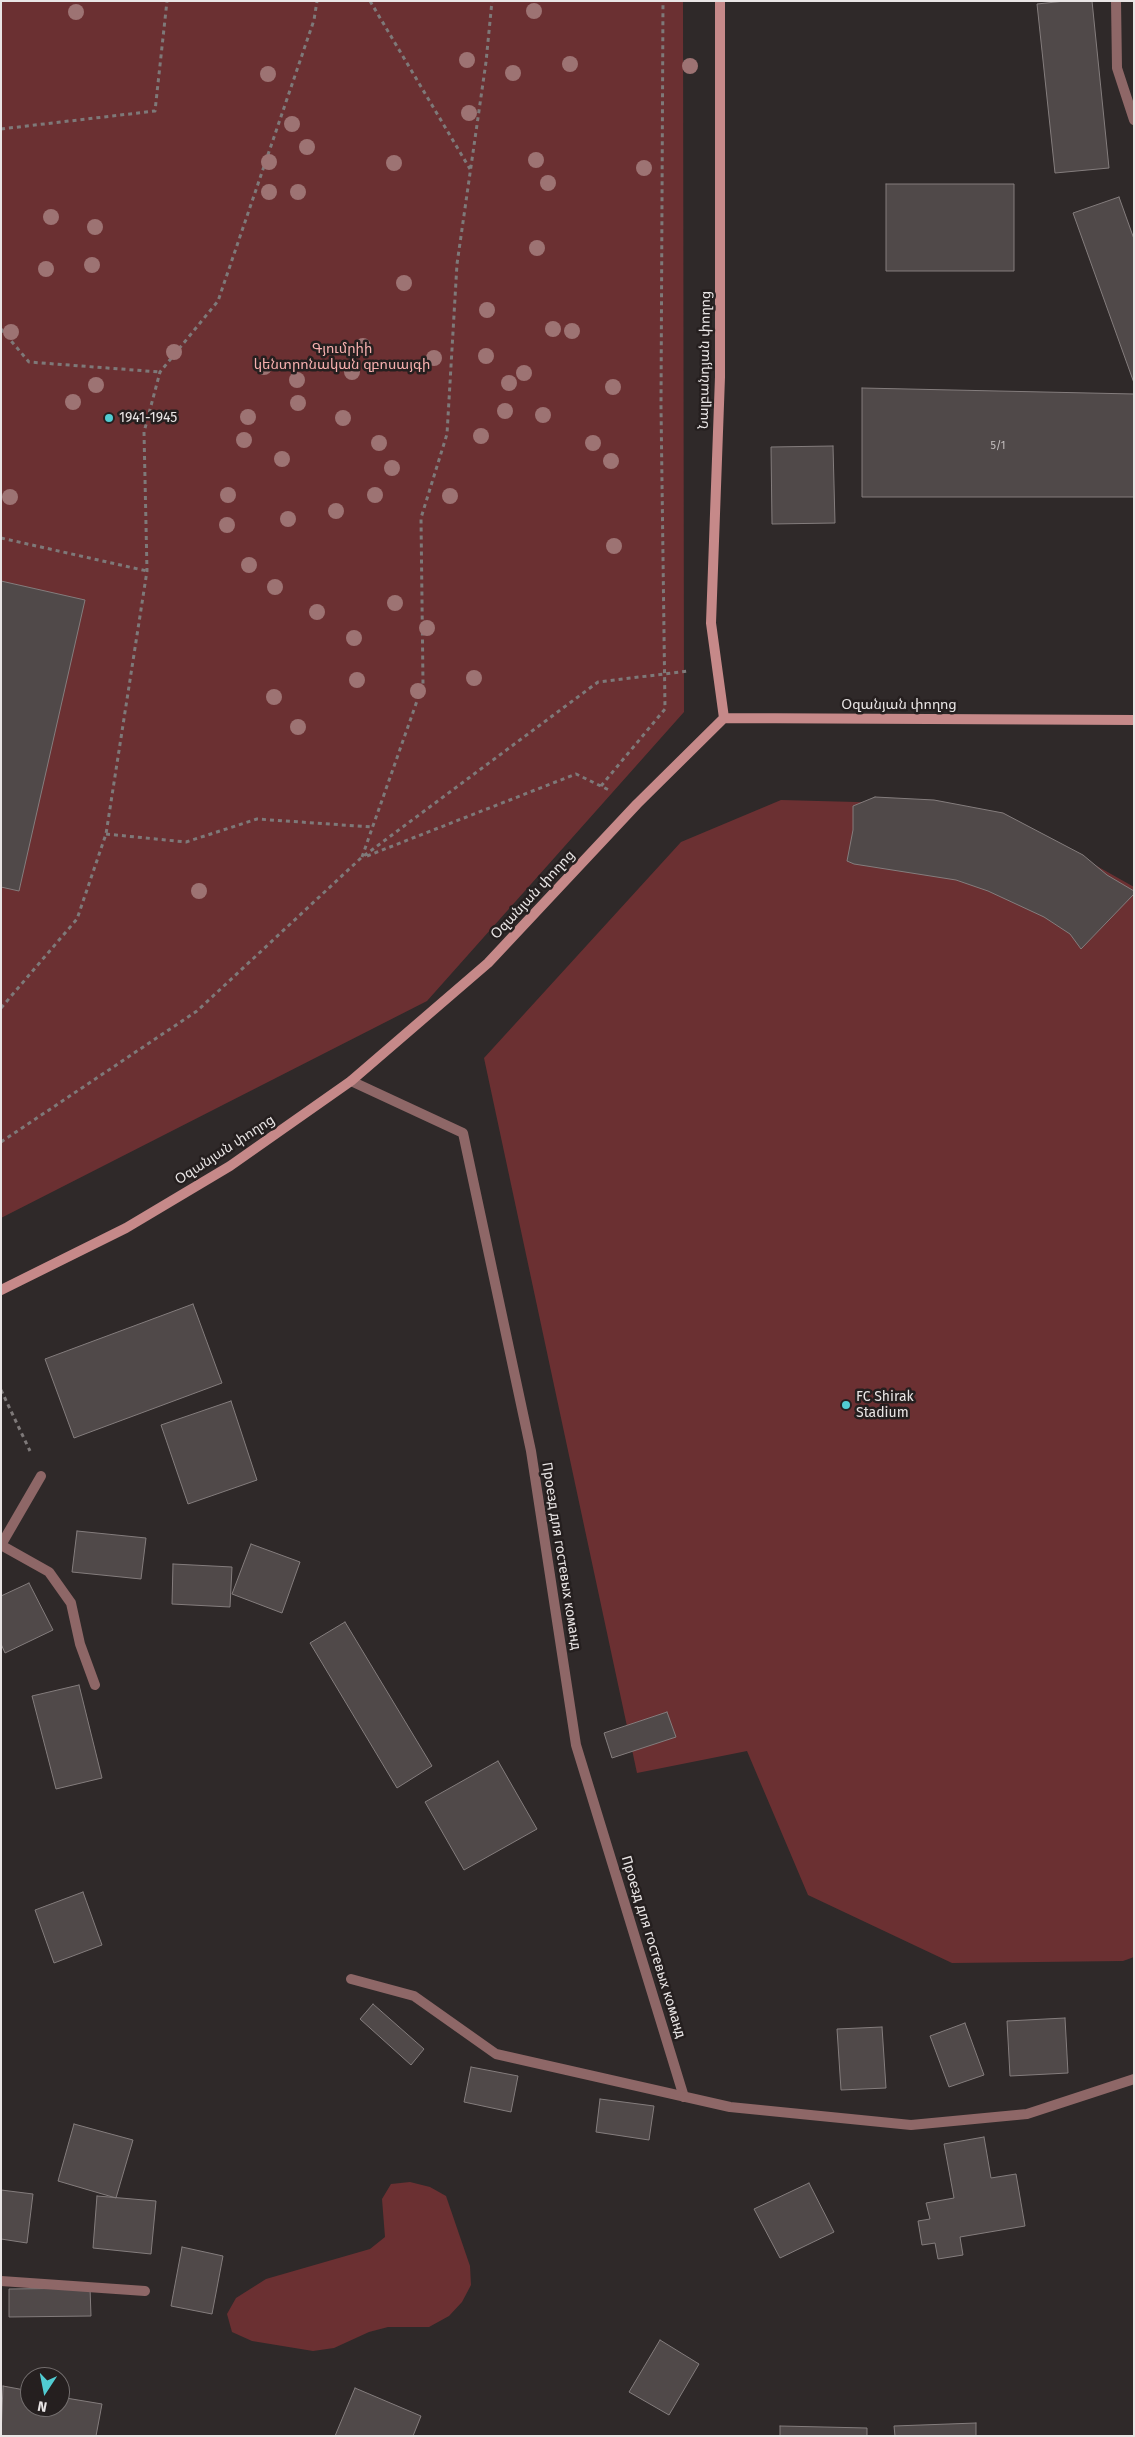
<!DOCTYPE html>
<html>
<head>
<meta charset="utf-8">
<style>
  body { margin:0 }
  #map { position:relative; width:1135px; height:2437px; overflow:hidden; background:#2f2929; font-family:"Fira Sans",sans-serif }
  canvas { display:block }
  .frame { position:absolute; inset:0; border:2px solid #e9e5e5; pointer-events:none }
  .north { position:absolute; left:20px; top:2367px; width:50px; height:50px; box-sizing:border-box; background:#251f1f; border:1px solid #736e6e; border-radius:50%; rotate:191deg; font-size:14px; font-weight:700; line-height:20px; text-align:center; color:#e9e5e5 }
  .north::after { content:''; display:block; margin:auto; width:18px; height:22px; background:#51ccd2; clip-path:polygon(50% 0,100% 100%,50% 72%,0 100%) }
</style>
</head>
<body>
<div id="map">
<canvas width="1135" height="2437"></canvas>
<div class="frame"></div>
<div class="north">N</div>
</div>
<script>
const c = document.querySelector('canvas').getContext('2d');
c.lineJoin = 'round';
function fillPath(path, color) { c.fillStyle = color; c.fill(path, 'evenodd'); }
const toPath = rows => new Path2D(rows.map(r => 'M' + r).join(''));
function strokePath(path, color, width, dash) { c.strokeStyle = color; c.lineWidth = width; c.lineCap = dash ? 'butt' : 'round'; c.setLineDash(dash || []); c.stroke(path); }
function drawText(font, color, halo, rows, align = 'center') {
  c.font = font + ' "Fira Sans","Noto Sans Armenian",sans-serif'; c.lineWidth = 5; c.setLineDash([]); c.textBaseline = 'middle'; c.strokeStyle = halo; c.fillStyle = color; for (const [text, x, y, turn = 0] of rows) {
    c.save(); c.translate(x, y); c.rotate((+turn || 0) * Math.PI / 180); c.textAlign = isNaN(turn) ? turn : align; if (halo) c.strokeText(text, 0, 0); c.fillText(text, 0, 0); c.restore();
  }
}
fillPath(toPath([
  [1,1,683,1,684,712,427,1001,1,1218],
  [781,800,931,804,1003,813,1134,887,1134,1957,1123,1961,952,1963,808,1895,747,1751,637,1773,484,1058,681,842],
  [410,2182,430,2187,446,2196,470,2266,471,2285,462,2302,449,2316,429,2327,388,2327,369,2332,334,2348,313,2351,252,2341,232,2332,227,2314,236,2298,266,2279,370,2249,385,2237,382,2199,391,2184]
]), '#6b3032');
const building = toPath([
  [1065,1,1092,1,1109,168,1055,173,1037,4,1065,1],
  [886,184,1014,184,1014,271,886,271,886,184],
  [1119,197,1134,239,1134,383,1073,213,1119,197],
  [862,388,1134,394,1134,497,862,497,862,388],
  [833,446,835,523,772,524,771,447,833,446],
  [1,581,85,600,19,891,1,887,1,581],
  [875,797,934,800,1003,813,1083,855,1107,875,1134,891,1134,894,1081,949,1070,934,1044,917,988,891,956,880,854,864,847,861,853,830,853,806,875,797],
  [193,1304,222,1383,74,1438,45,1359,193,1304],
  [231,1401,257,1480,188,1504,161,1425,231,1401],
  [77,1531,146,1538,141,1579,72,1572,77,1531],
  [251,1544,300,1562,282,1613,232,1594,251,1544],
  [173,1564,232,1567,230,1607,172,1604,173,1564],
  [29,1583,53,1630,5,1653,1,1644,1,1596,29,1583],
  [345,1622,432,1766,397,1788,310,1643,345,1622],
  [79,1685,102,1778,56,1789,32,1696,79,1685],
  [667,1712,676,1737,612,1758,604,1733,667,1712],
  [498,1761,537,1829,464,1870,425,1802,498,1761],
  [83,1892,102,1945,54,1963,35,1910,83,1892],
  [373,2004,424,2049,411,2065,360,2019,373,2004],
  [1065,2018,1068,2073,1010,2076,1007,2021,1065,2018],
  [965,2023,984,2075,949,2087,930,2036,965,2023],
  [882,2027,886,2088,841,2090,837,2029,882,2027],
  [471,2067,518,2076,511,2112,464,2102,471,2067],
  [600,2099,654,2106,649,2140,596,2132,600,2099],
  [74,2124,133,2140,116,2198,58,2181,74,2124],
  [984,2137,991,2178,1016,2174,1025,2226,960,2237,963,2255,938,2259,935,2243,922,2245,918,2221,930,2219,926,2203,954,2198,944,2144,984,2137],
  [809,2183,834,2232,780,2258,754,2209,809,2183],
  [1,2190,33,2194,27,2243,1,2239,1,2190],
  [97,2196,156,2201,151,2254,93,2248,97,2196],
  [182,2247,223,2256,212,2314,171,2306,182,2247],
  [90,2288,91,2316,9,2317,9,2289,90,2288],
  [660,2340,699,2364,669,2415,629,2392,660,2340],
  [3,2386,30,2391,30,2407,60,2407,60,2397,102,2404,96,2436,1,2436,3,2386],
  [355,2388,421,2416,413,2436,335,2436,355,2388],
  [976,2423,976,2436,895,2436,894,2426,976,2423],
  [780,2426,867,2428,867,2436,780,2436,780,2426]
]);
fillPath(building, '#504949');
strokePath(building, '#847d7d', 1);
strokePath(toPath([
  [370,1,470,169],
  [1,129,155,111,167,1],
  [1,329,29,362,160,372],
  [1,538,147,571],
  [601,786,665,709,661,406,663,1],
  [106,834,186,842,257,819,372,827],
  [367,856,576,774,611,791],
  [362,857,423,684,421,518,447,434,457,264,486,62,492,1],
  [1,1008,77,919,106,834,147,571,144,432,160,372,218,301,314,20,317,1],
  [1,1142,197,1011,361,858,598,682,689,671],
  [1,1390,30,1451]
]), '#7e7979', 3, [4, 4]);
strokePath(toPath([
  [351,1081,463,1133,531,1451,576,1745,684,2097]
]), '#8e6767', 10);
strokePath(toPath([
  [1116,1,1117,68,1134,120],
  [1,1545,49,1572,71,1603,80,1644,95,1685],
  [1,1545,41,1476],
  [351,1979,414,1996,496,2054,730,2107,911,2125,1027,2114,1134,2079],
  [1,2281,145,2291]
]), '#8e6767', 10);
strokePath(toPath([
  [720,1,720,377,711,623,724,718],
  [1,1290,126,1228,230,1166,351,1081,488,963,637,804,724,718,1134,720]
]), '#c68989', 10);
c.fillStyle = '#9d7373';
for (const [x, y] of [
  [534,11],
  [76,12],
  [467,60],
  [570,64],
  [690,66],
  [513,73],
  [268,74],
  [469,113],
  [292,124],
  [307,147],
  [536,160],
  [269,162],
  [394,163],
  [644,168],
  [548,183],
  [269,192],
  [298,192],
  [51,217],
  [95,227],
  [537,248],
  [92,265],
  [46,269],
  [404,283],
  [487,310],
  [553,329],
  [572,331],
  [11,332],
  [363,346],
  [174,352],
  [486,356],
  [434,358],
  [264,367],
  [352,372],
  [524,373],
  [297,380],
  [509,383],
  [96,385],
  [613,387],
  [73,402],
  [298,403],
  [505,411],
  [543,415],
  [248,417],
  [343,418],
  [481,436],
  [244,440],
  [379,443],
  [593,443],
  [282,459],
  [611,461],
  [392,468],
  [228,495],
  [375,495],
  [450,496],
  [10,497],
  [336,511],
  [288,519],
  [227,525],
  [614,546],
  [249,565],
  [275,587],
  [395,603],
  [317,612],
  [427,628],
  [354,638],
  [474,678],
  [357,680],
  [418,691],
  [274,697],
  [298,727],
  [199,891]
]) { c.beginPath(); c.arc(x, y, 8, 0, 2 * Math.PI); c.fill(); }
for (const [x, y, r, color] of [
  [109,418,5,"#51ccd2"],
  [846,1405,5,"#51ccd2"]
]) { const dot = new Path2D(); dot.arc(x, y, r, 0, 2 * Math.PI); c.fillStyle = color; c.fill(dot); strokePath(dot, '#251f1f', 2); }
drawText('11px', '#c3bebe', null, [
  ["5/1",998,446]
]);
drawText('14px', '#f7b0af', '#251f1f', [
  ["Գյումրիի",342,349],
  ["կենտրոնական զբոսայգի",342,365]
]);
drawText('14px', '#e9e5e5', '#251f1f', [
  ["Նալբանդյան փողոց",705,360,-89],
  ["Օզանյան փողոց",899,705],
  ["Օզանյան փողոց",533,895,-47],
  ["Օզանյան փողոց",225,1150,-33],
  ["Проезд для гостевых команд",561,1556,81],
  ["Проезд для гостевых команд",653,1947,73]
]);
drawText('14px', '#e9e5e5', '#251f1f', [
  ["1941-1945",119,418],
  ["FC Shirak",856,1397],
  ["Stadium",856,1413]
], 'left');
</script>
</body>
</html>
